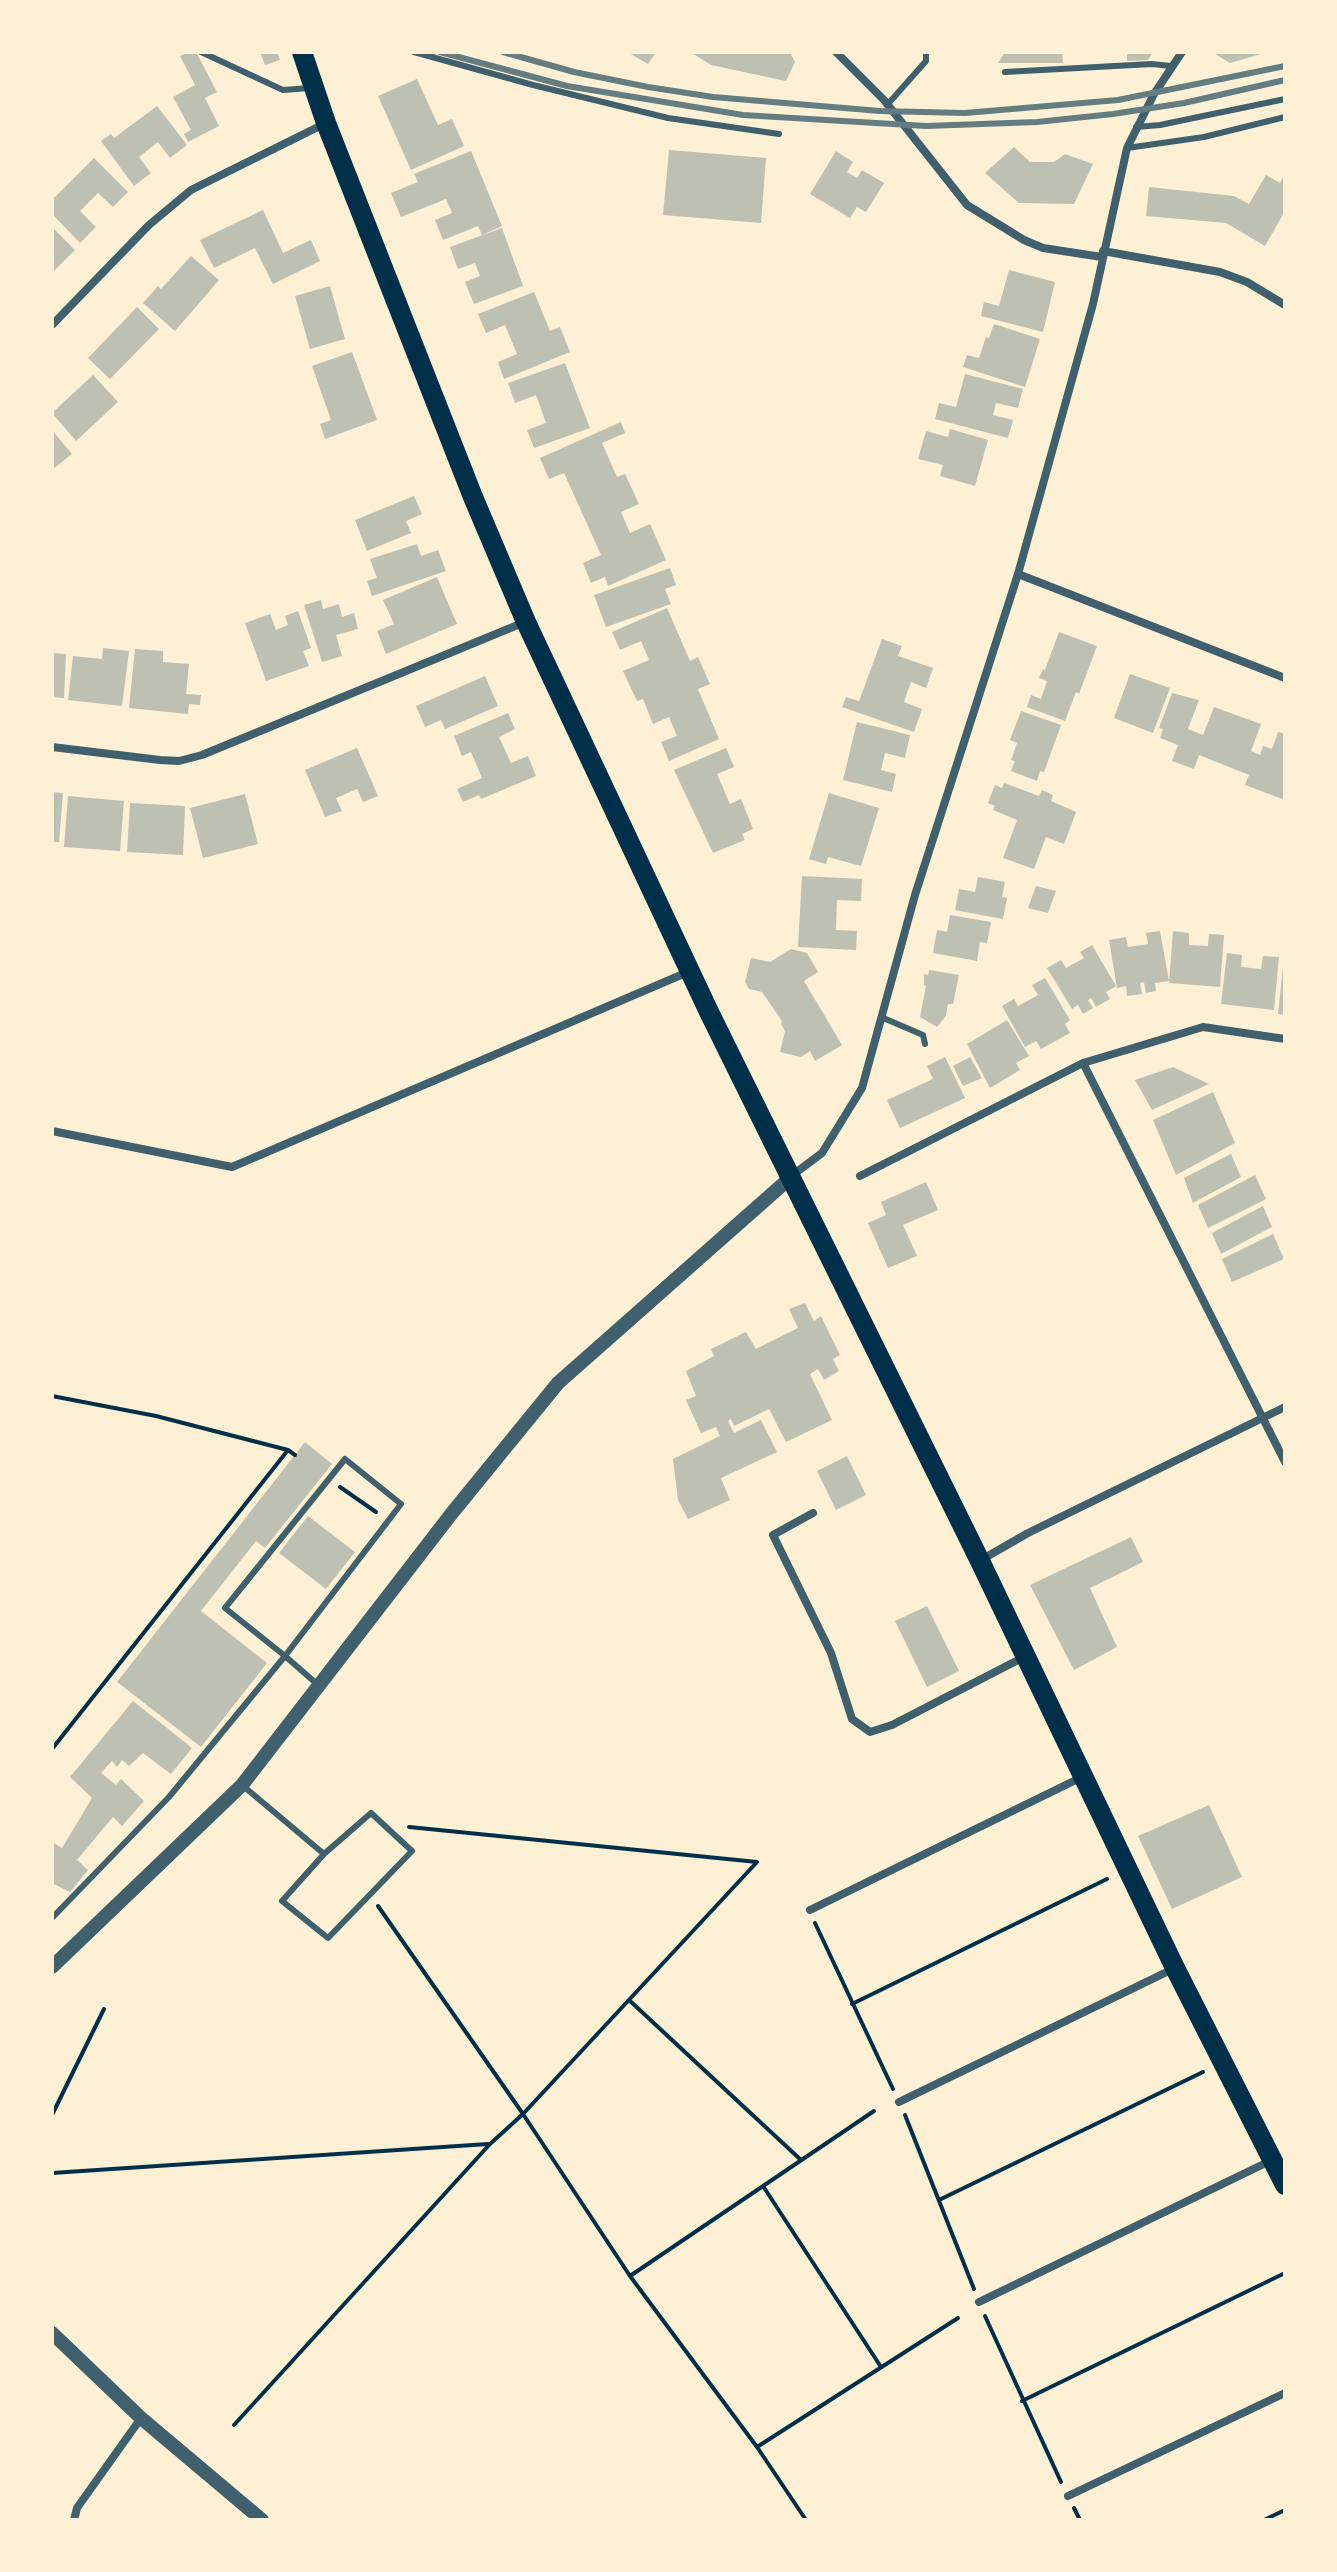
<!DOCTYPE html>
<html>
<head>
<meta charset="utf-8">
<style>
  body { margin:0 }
  #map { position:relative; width:1337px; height:2572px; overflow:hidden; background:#fdf0d5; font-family:"Titillium Web",sans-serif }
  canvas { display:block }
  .frame { position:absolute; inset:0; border:54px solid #fdf0d5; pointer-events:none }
</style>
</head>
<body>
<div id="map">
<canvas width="1337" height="2572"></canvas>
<div class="frame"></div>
</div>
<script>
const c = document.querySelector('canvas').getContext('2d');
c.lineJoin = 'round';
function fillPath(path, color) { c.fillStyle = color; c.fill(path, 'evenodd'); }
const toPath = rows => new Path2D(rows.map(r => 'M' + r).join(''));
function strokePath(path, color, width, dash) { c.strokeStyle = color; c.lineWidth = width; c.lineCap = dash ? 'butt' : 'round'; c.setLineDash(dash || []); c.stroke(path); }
fillPath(toPath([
  [189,52,196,52,217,92,205,98,219,126,188,142,184,134,191,130,173,97,195,85,180,56],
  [260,52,277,52,280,60,265,65],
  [627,52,656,52,648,64],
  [690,52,790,52,795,62,786,81,711,65],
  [1005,52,1062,52,1063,63,998,63],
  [1127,52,1153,52,1148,60,1127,61],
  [1212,52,1257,52,1261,54,1230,63],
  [417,79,438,125,452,119,464,146,411,170,378,96],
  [157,106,187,145,170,158,158,142,139,157,151,173,134,186,101,141,111,134,114,138],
  [1014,147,1030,162,1054,162,1065,154,1093,164,1074,204,1019,203,985,173],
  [669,150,766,158,761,223,663,215],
  [471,151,502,226,482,235,478,226,443,240,435,220,452,213,446,199,401,217,391,193,418,182,414,174],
  [836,151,853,162,847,172,857,178,862,170,884,183,866,212,857,207,850,218,810,194],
  [94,158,128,192,113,207,98,193,80,211,96,227,80,243,52,214,52,200],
  [1285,173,1285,211,1265,246,1226,223,1146,216,1149,187,1234,196,1249,204,1266,175,1280,183],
  [263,210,283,253,311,240,320,261,273,284,255,248,214,268,200,240],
  [52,227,75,250,52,273],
  [502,228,523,286,474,304,465,282,480,276,475,263,458,269,450,247],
  [191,256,219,280,175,331,143,303,158,286,161,289],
  [1009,270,1055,282,1043,332,981,316,984,302,999,306],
  [330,286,345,339,310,349,295,296],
  [534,292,550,331,560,327,570,352,504,379,498,362,517,354,505,325,486,333,478,314],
  [137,307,159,329,110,379,88,358],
  [994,324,1040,339,1025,387,963,367,967,355,979,358,986,337,989,338],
  [352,352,377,420,325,439,320,424,331,420,312,366],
  [565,363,590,428,534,448,527,430,546,423,536,395,515,403,508,383],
  [965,374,1023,389,1018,408,996,403,993,415,1013,420,1008,438,935,419,939,403,956,407],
  [93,375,118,402,76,441,52,413],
  [621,422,625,433,602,443,617,477,625,474,639,504,621,512,630,533,650,524,666,560,608,586,605,577,591,583,583,563,601,555,564,473,549,479,540,458],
  [950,429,988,440,975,486,940,476,943,465,918,459,926,431,948,437],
  [52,430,72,454,52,470],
  [414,496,422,514,406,521,411,533,367,551,355,520],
  [417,544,421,556,438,550,446,571,372,596,367,581,377,578,370,559],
  [670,568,676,585,665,589,671,604,606,627,594,595],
  [437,577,457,624,386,654,377,631,394,624,383,600],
  [321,600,323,609,339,604,342,617,354,613,358,629,336,635,342,656,322,662,304,605],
  [667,608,690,661,698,657,710,684,698,689,719,739,669,761,661,742,677,736,669,717,653,724,643,699,637,701,623,671,649,660,641,641,620,650,612,632],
  [298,611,311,648,303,651,309,666,266,681,245,623,270,614,276,630,288,625,285,616],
  [1059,632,1097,646,1079,694,1076,692,1065,721,1027,707,1031,695,1041,699,1047,681,1039,678,1043,669,1045,670],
  [882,639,902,646,898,656,933,668,926,688,911,682,904,702,922,709,914,732,842,707,846,697,859,701],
  [103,648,129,651,122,706,68,700,73,656,102,659],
  [135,649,163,651,163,662,189,664,186,694,201,695,200,705,189,704,188,714,129,708],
  [52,653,66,654,64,698,52,697],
  [1130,674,1170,688,1153,733,1114,718],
  [485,676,498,706,445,729,441,720,425,727,416,706],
  [1172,693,1199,700,1188,729,1203,735,1214,707,1261,724,1251,751,1260,755,1263,746,1272,749,1278,732,1285,734,1285,800,1245,785,1249,775,1199,755,1194,769,1172,761,1178,745,1160,738,1163,729,1159,728],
  [1021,711,1061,725,1044,772,1040,771,1037,781,1011,771,1015,761,1011,760,1017,743,1010,740],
  [508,713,515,729,499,737,511,763,528,756,536,776,481,799,479,795,463,802,457,789,482,778,471,752,462,756,454,736],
  [857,722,910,735,905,758,885,753,881,770,896,774,892,792,843,780],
  [357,748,378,796,363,802,357,789,336,798,342,811,325,817,305,770],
  [726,748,734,767,717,774,730,804,741,799,753,829,742,834,745,840,713,853,674,770],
  [1004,783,1039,796,1042,790,1053,795,1051,801,1076,812,1064,844,1046,837,1034,869,1003,858,1017,820,993,810,995,806,988,803,995,785,1002,788],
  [52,792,63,793,59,842,52,842],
  [829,793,879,808,861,866,828,857,826,864,809,859],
  [245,794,258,844,203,858,190,808],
  [68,796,124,801,120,851,64,847],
  [130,803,185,806,183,855,127,852],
  [802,876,862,879,861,901,837,900,836,930,857,931,856,950,798,947],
  [978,877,1005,882,1002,897,1007,898,1003,919,955,910,959,889,975,892],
  [1036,886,1056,891,1048,913,1028,908],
  [950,915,991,922,987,943,980,942,977,961,933,953,937,930,947,932],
  [1160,931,1169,981,1155,983,1156,991,1146,993,1144,982,1140,983,1142,994,1127,996,1126,986,1117,988,1109,940,1126,937,1128,947,1148,944,1146,933],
  [1173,931,1189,933,1189,945,1208,946,1209,934,1224,935,1220,987,1169,983],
  [1092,945,1116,986,1106,992,1110,999,1096,1007,1091,998,1088,1000,1093,1008,1083,1014,1078,1005,1072,1009,1047,968,1061,960,1066,968,1084,958,1080,952],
  [791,949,807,953,818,972,804,981,842,1045,815,1061,810,1051,801,1057,780,1052,785,1031,781,1024,782,1021,762,992,749,989,745,982,751,958,770,962],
  [1227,953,1242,955,1241,967,1261,969,1263,956,1279,957,1274,1010,1221,1004],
  [1283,967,1285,967,1285,1015,1278,1014],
  [929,970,959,975,953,1004,948,1004,946,1016,937,1027,920,1017,926,986,924,985,924,974,928,975],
  [1045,978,1070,1020,1065,1024,1070,1033,1041,1049,1036,1041,1025,1047,1002,1006,1014,999,1018,1006,1038,995,1032,985],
  [1007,1020,1029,1056,1016,1063,1020,1070,990,1088,967,1044],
  [945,1057,965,1098,900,1128,887,1100,933,1079,927,1066],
  [970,1057,982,1078,963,1086,953,1066],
  [1173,1067,1209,1084,1152,1110,1135,1080],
  [1213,1092,1235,1143,1176,1175,1153,1120],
  [1231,1154,1241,1177,1193,1203,1184,1178],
  [1255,1175,1266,1199,1208,1228,1198,1205],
  [926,1182,938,1210,903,1225,917,1256,888,1268,868,1223,886,1215,881,1202],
  [1263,1206,1272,1227,1221,1254,1212,1233],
  [1273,1234,1284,1259,1232,1282,1222,1259],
  [805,1303,814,1321,821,1316,840,1355,833,1359,839,1371,824,1380,818,1369,810,1374,832,1420,786,1442,769,1409,734,1426,731,1419,728,1421,734,1433,761,1420,777,1452,721,1478,730,1500,688,1519,678,1500,673,1459,720,1436,716,1427,701,1433,686,1400,696,1396,686,1371,714,1356,711,1349,746,1332,756,1349,798,1328,789,1309],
  [305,1442,332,1464,265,1548,256,1541,201,1611,267,1663,201,1747,117,1682],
  [847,1456,866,1495,836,1510,817,1471],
  [308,1516,355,1552,326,1589,279,1553],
  [1131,1537,1143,1562,1090,1588,1117,1647,1074,1670,1030,1585],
  [927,1606,959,1671,927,1687,895,1621],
  [133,1701,192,1748,171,1774,143,1753,129,1766,122,1760,117,1767,112,1761,101,1773,116,1785,121,1779,144,1801,122,1826,113,1817,77,1860,88,1870,70,1892,54,1884,52,1886,52,1842,62,1848,92,1798,70,1777],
  [1209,1805,1242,1877,1172,1909,1138,1836]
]), '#bec0b2');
strokePath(toPath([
  [52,1396,156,1416,288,1450,295,1455],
  [340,1487,376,1512],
  [52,1749,288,1450],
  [378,1906,523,2114,630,2276,757,2447,806,2520],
  [815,1923,893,2089],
  [629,2000,801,2160],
  [852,2004,1107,1879],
  [52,2115,104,2009],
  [905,2115,974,2289],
  [52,2173,488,2144],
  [763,2186,881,2367],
  [939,2200,1203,2072],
  [630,2276,874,2111],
  [985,2316,1061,2482],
  [1022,2401,1285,2273],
  [234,2425,490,2144,523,2114,757,1862,409,1827],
  [757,2447,958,2318],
  [1074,2508,1080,2520],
  [1264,2520,1285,2510]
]), '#003049', 4);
strokePath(toPath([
  [201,52,283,90,310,88],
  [414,52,533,85,668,118,779,134],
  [1005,72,1152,64,1171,66],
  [888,104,926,61,926,52],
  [1136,127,1160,125,1285,99],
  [1127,148,1204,137,1285,117],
  [881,1017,923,1035,925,1044],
  [242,1785,324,1854,282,1901,328,1938,412,1851,371,1813,324,1854],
  [52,1918,169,1797,285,1656,401,1504,345,1459,225,1608,285,1656,317,1684]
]), '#3f606c', 6);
strokePath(toPath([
  [836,52,884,100,967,205,1024,240,1043,248,1102,257],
  [1103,251,1220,272,1247,282,1285,305],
  [52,325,149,225,191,190,324,124],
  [1018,574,1285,678],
  [52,747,160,760,179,761,202,755,525,622],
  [1083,1063,1285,1462],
  [52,1131,232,1167,688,972],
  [860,1176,1083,1063,1203,1027,1285,1039],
  [790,1177,822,1153,862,1088,915,895,1018,574,1093,304,1127,148,1154,94,1182,52],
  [813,1513,773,1535,831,1653,852,1719,870,1732,892,1725,1024,1657],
  [981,1560,1028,1533,1285,1407],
  [810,1910,1082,1777],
  [899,2102,1175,1968],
  [979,2302,1272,2160],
  [1068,2496,1285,2393],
  [74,2520,77,2508,141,2418]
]), '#3f606c', 8);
strokePath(toPath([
  [52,1967,242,1785,452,1513,558,1383,790,1178],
  [52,2333,141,2418,262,2520]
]), '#3f606c', 14);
strokePath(toPath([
  [302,52,326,123,473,497,526,622,709,1012,980,1561,1175,1968,1285,2185]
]), '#003049', 20);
strokePath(toPath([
  [440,52,567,86,743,115,926,126,1037,122,1113,114,1184,103,1285,80],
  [503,52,574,72,648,87,713,97,880,111,965,113,1118,100,1285,66]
]), '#657d81', 6);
</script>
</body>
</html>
